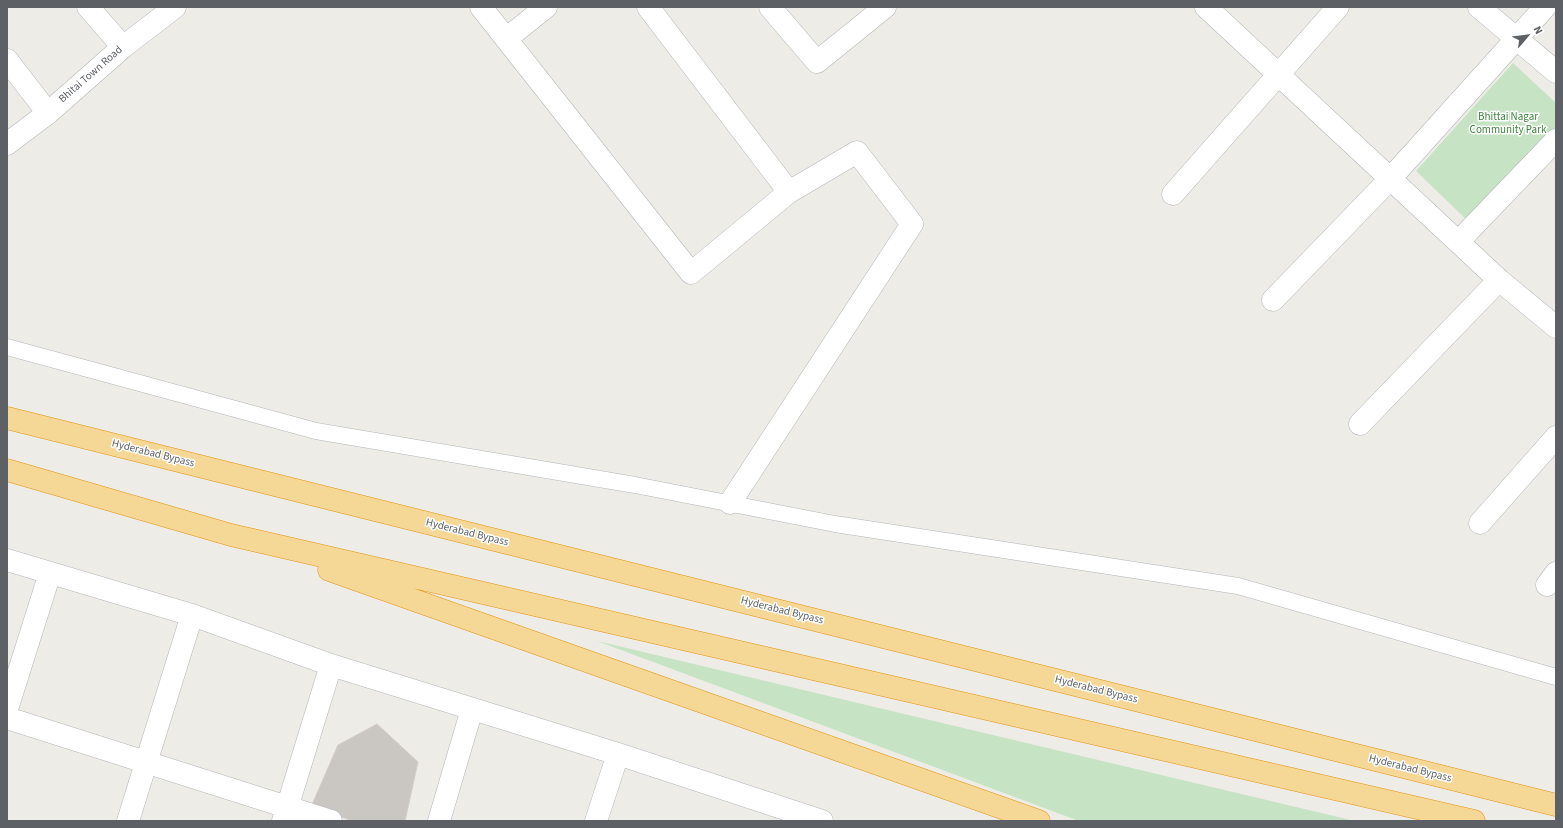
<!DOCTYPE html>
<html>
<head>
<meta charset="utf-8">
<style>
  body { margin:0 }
  #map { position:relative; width:1563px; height:828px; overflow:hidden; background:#eeece6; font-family:"Source Sans 3",sans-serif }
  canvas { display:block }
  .frame { position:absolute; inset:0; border:8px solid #5d6165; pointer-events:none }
  .north { position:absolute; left:1507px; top:16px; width:40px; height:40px; -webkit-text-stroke:3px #fff; paint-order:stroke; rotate:62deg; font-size:11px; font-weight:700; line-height:16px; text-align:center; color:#5d6165 }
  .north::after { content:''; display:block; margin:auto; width:14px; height:18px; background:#5d6165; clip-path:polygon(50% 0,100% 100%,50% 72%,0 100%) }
</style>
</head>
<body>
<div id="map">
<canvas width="1563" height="828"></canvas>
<div class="frame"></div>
<div class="north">N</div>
</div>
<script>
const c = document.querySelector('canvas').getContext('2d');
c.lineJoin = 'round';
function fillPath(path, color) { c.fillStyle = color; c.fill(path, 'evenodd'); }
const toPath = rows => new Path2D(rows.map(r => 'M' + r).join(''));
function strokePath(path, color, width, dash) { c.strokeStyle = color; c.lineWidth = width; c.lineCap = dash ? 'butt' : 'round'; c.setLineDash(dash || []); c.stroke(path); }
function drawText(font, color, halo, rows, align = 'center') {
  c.font = font + ' "Source Sans 3",sans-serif'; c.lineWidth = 3; c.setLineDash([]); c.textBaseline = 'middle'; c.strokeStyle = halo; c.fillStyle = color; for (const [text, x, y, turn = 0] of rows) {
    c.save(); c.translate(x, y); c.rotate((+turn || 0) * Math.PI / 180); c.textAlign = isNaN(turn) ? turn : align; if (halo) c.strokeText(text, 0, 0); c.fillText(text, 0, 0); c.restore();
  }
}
fillPath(toPath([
  [1513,63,1556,103,1556,129,1468,221,1416,171],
  [597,641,1355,821,1079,821]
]), '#c6e4c4');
const building = toPath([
  [377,724,418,762,405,821,353,821,311,807,338,745,377,724]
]);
fillPath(building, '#cac7c2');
strokePath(building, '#d3cdc4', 1);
const lane = toPath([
  [7,347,316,431,635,485,835,524,1238,586,1556,677]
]);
const street = toPath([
  [88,7,123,47],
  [481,7,691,273,789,192,857,152,912,224,730,503],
  [648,7,789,192],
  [770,7,817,62,885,7],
  [1206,7,1499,280,1556,327],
  [1479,7,1556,72],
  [506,39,546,7],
  [7,60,48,113],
  [1173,194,1338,7],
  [1458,242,1556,140],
  [1273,300,1390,179,1545,7],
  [1360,424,1499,280],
  [1480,523,1556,437],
  [7,560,192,615,331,665,618,754,822,821],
  [1547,585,1556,573],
  [7,709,50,573],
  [7,718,331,821],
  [128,821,192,615],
  [283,821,331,665],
  [439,821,472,709],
  [596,821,618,754]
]);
const secondary = toPath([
  [7,144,48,113,123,47,175,7]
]);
const highway = toPath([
  [7,418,1556,805],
  [7,470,231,535,1474,821],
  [329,570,1039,821]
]);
strokePath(lane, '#b3b6b9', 17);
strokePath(street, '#b3b6b9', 23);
strokePath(secondary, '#b2b5b9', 23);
strokePath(highway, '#e29512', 23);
strokePath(lane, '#fff', 16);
strokePath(street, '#fff', 22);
strokePath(secondary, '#fff', 22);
strokePath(highway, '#f5d796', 22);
drawText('11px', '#5d6165', '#fff', [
  ["Bhitai Town Road",91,75,-41],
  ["Hyderabad Bypass",153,454,14],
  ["Hyderabad Bypass",467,533,14],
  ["Hyderabad Bypass",782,611,14],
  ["Hyderabad Bypass",1096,690,14],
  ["Hyderabad Bypass",1410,769,14]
]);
drawText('11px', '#3e843d', '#fff', [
  ["Bhittai Nagar",1508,118],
  ["Community Park",1508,131]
]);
</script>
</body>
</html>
